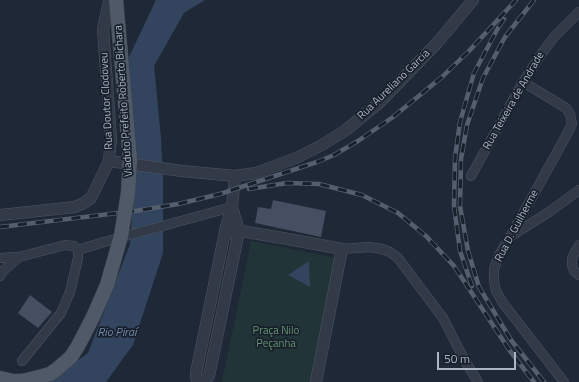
<!DOCTYPE html>
<html>
<head>
<meta charset="utf-8">
<style>
  body { margin:0 }
  #map { position:relative; width:579px; height:382px; overflow:hidden; background:#1f2836; font-family:"Titillium Web",sans-serif }
  canvas { display:block }
  .scale { position:absolute; left:437px; top:352px; width:79px; height:18px; box-sizing:border-box; border:2px solid #acb5c4; border-top:0; padding-left:5px; font-size:12px; line-height:14px; white-space:nowrap; color:#acb5c4; -webkit-text-stroke:3px #18202b; paint-order:stroke }
</style>
</head>
<body>
<div id="map">
<canvas width="579" height="382"></canvas>
<div class="scale">50 m</div>
</div>
<script>
const c = document.querySelector('canvas').getContext('2d');
c.lineJoin = 'round';
function fillPath(path, color) { c.fillStyle = color; c.fill(path, 'evenodd'); }
const toPath = rows => new Path2D(rows.map(r => 'M' + r).join(''));
function strokePath(path, color, width, dash) { c.strokeStyle = color; c.lineWidth = width; c.lineCap = dash ? 'butt' : 'round'; c.setLineDash(dash || []); c.stroke(path); }
function drawText(font, color, halo, rows, align = 'center') {
  c.font = font + ' "Titillium Web",sans-serif'; c.lineWidth = 3.5; c.setLineDash([]); c.textBaseline = 'middle'; c.strokeStyle = halo; c.fillStyle = color; for (const [text, x, y, turn = 0] of rows) {
    c.save(); c.translate(x, y); c.rotate((+turn || 0) * Math.PI / 180); c.textAlign = isNaN(turn) ? turn : align; if (halo) c.strokeText(text, 0, 0); c.fillText(text, 0, 0); c.restore();
  }
}
fillPath(toPath([
  [251,241,337,258,312,382,222,382]
]), '#213437');
fillPath(toPath([
  [156,0,205,0,184,13,154,66,161,138,163,178,163,253,133,345,106,382,48,382,88,353,130,244,135,170,128,59],
  [309,261,310,286,310,287,288,275]
]), '#32445e');
fillPath(toPath([
  [273,200,326,211,321,237,255,223,258,207,271,209],
  [30,295,52,312,38,328,18,313]
]), '#454f61');
const minor = toPath([
  [523,82,566,108,570,114,572,124,566,136,510,237,499,255,494,269,494,281,496,291,503,303,564,382],
  [471,176,523,82,542,53,554,37,579,12],
  [511,236,549,212,579,190],
  [579,245,574,254,572,259,572,265,574,271,579,275],
  [342,249,369,247,382,249,390,252,398,258,443,318,465,361,478,382],
  [78,250,104,242,232,207],
  [0,258,19,257,65,245,74,246,78,250,78,258,70,292,61,313,22,361],
  [0,276,4,270,19,257]
]);
const tertiary = toPath([
  [109,161,182,171,235,176,256,173,296,158,322,145,346,130,380,102,437,43,473,0],
  [0,215,75,207,84,203,91,198,109,161,111,138,103,29,108,6,110,0],
  [224,237,229,232,235,230,288,239,342,249,316,382],
  [197,382,196,373,226,227,232,207,235,176],
  [204,382,209,376,239,231,232,207]
]);
const primary = toPath([
  [116,0,121,56],
  [0,378,13,381,21,381,31,379,50,374,57,369,71,357,78,346,93,317]
]);
strokePath(minor, '#4d5562', 10);
strokePath(tertiary, '#4d5562', 12);
strokePath(primary, '#3c4450', 15);
strokePath(minor, '#323a47', 9);
strokePath(tertiary, '#323a47', 11);
strokePath(primary, '#505967', 14);
const rail = toPath([
  [534,0,505,37,483,78,467,125,461,159,460,206,468,251,479,287,511,340,544,382],
  [249,189,287,183,319,184,362,195,398,213,426,236,454,266,510,351,534,382],
  [0,227,135,211,178,204,220,194,317,162,334,155,358,141,393,117,442,77,470,50,516,0],
  [472,286,460,251,454,206,455,158,460,122,474,73,498,28,504,19]
]);
strokePath(rail, '#545e6e', 4.5);
strokePath(rail, '#18202b', 3, [9]);
const primaryBridge = toPath([
  [93,317,107,285,121,236,128,193,130,159,121,56]
]);
strokePath(primaryBridge, '#3c4450', 15, []);
strokePath(primaryBridge, '#505967', 14);
drawText('11px', '#acb5c4', '#18202b', [
  ["Rua Aureliano Garcia",394,85,-44],
  ["Rua Doutor Clodoveu",107,101,-93],
  ["Viaduto Prefeito Roberto Bichara",124,101,-94],
  ["Rua Teixeira de Andrade",514,101,-60],
  ["Rua D. Guilherme",517,226,-62]
]);
drawText('11px', '#649470', '#18202b', [
  ["Praça Nilo",276,331],
  ["Peçanha",276,344]
]);
drawText('italic 12px', '#748bad', '#18202b', [
  ["Rio Piraí",117,333]
]);
</script>
</body>
</html>
